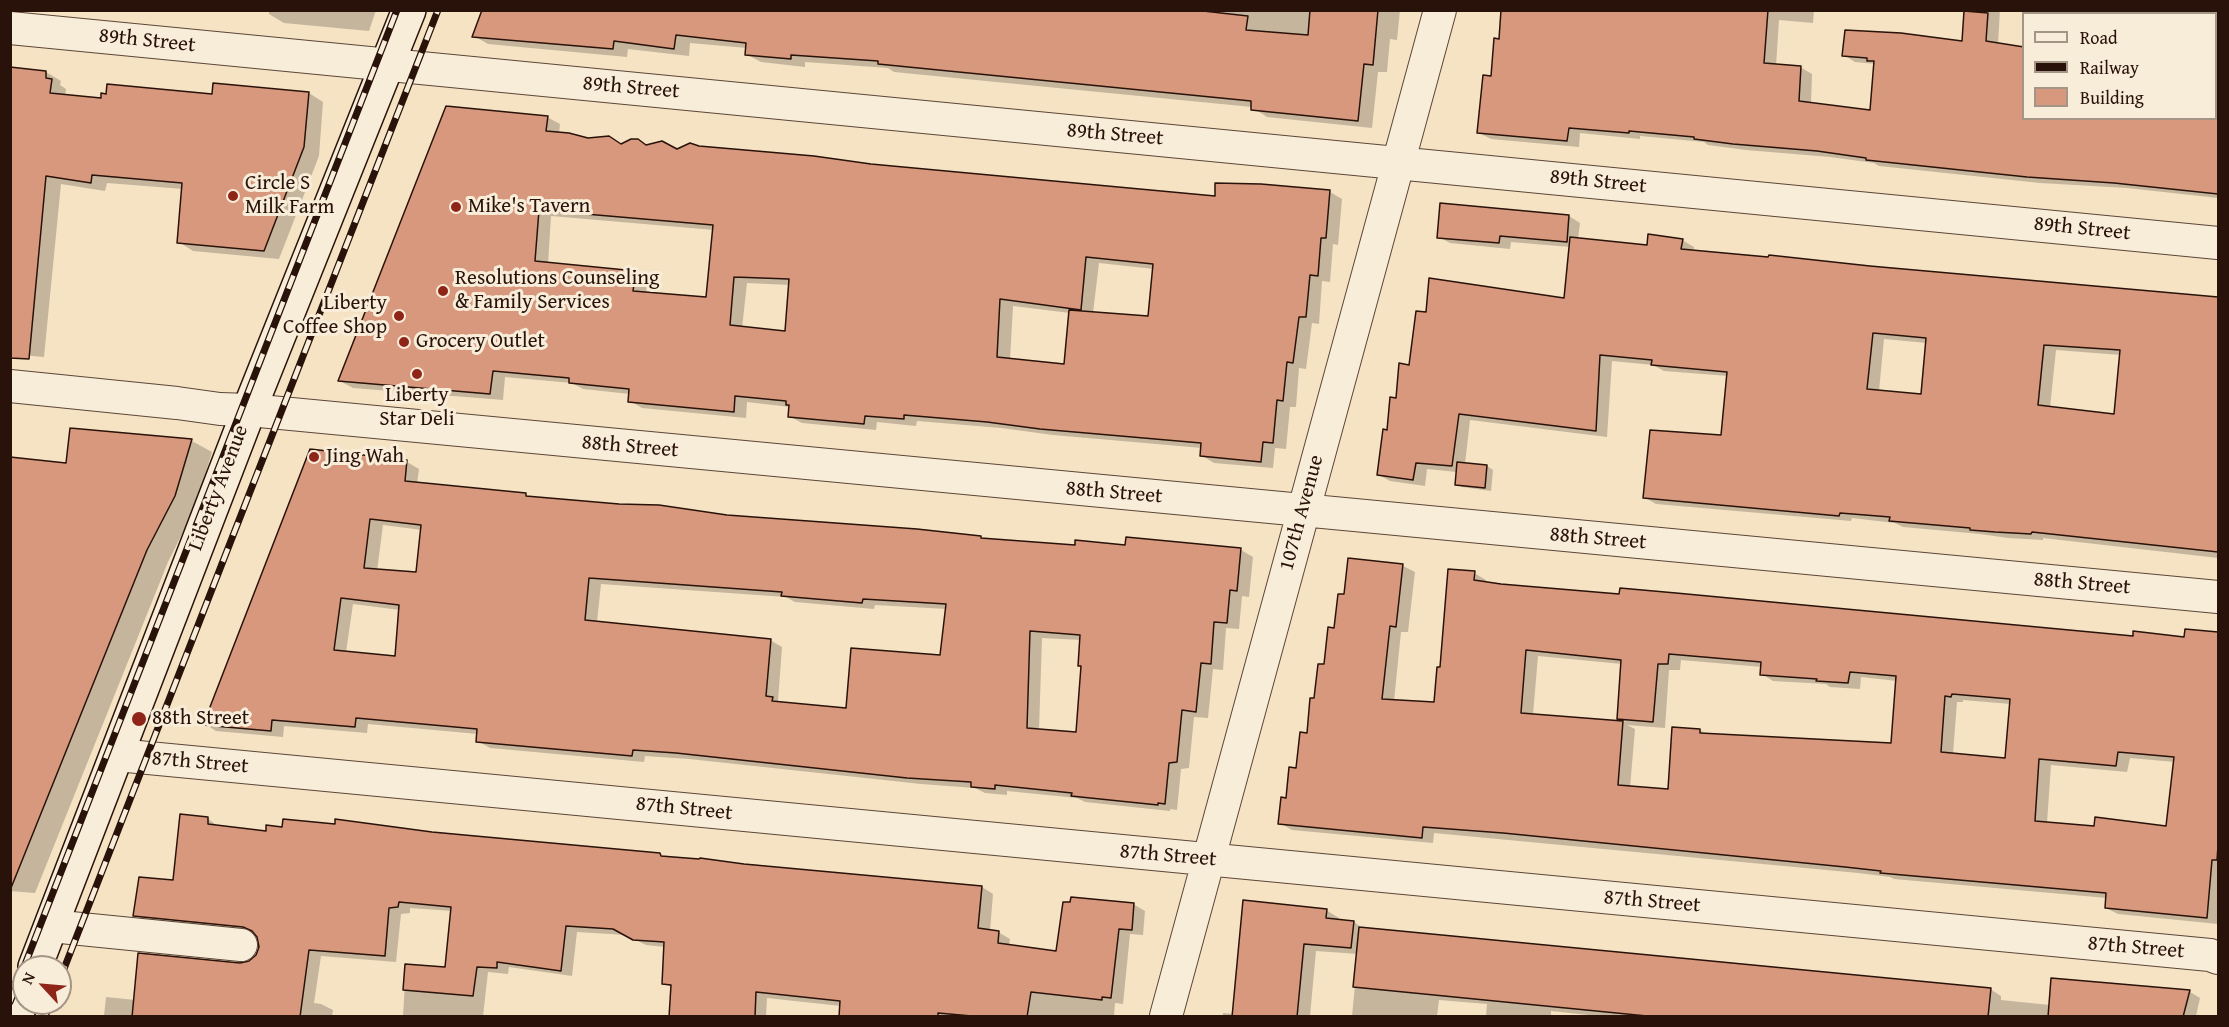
<!DOCTYPE html>
<html>
<head>
<meta charset="utf-8">
<style>
  body { margin:0 }
  #map { position:relative; width:2229px; height:1027px; overflow:hidden; background:#f5e3c4; font-family:"Gentium Book Plus",serif }
  canvas { display:block }
  .frame { position:absolute; inset:0; border:12px solid #291209; pointer-events:none }
  .legend { position:absolute; left:2022px; top:12px; width:195px; height:108px; box-sizing:border-box; background:#f8edd9; border:2px solid #a59586; margin:0; padding:8px 10px; list-style:none; font-size:18px; color:#291209 }
  .legend li { display:flex; align-items:center; gap:12px; height:30px }
  .legend b { width:30px; border:2px solid #a59586 }
  .north { position:absolute; left:12px; top:955px; width:60px; height:60px; box-sizing:border-box; background:#f8edd9; border:2px solid #a59586; border-radius:50%; rotate:296deg; font-size:16px; font-weight:700; line-height:24px; text-align:center; color:#291209 }
  .north::after { content:''; display:block; margin:auto; width:21px; height:27px; background:#8f2418; clip-path:polygon(50% 0,100% 100%,50% 72%,0 100%) }
</style>
</head>
<body>
<div id="map">
<canvas width="2229" height="1027"></canvas>
<div class="frame"></div>
<ul class="legend">
<li><b style="height:8px;background:#f8edd9"></b>Road</li>
<li><b style="height:8px;background:#291209"></b>Railway</li>
<li><b style="height:16px;background:#d8987d"></b>Building</li>
</ul>
<div class="north">N</div>
</div>
<script>
const c = document.querySelector('canvas').getContext('2d');
c.lineJoin = 'round';
function fillPath(path, color) { c.fillStyle = color; c.fill(path, 'evenodd'); }
const toPath = rows => new Path2D(rows.map(r => 'M' + r).join(''));
function strokePath(path, color, width, dash) { c.strokeStyle = color; c.lineWidth = width; c.lineCap = dash ? 'butt' : 'round'; c.setLineDash(dash || []); c.stroke(path); }
function drawText(font, color, halo, rows, align = 'center') {
  c.font = font + ' "Gentium Book Plus",serif'; c.lineWidth = 6; c.setLineDash([]); c.textBaseline = 'middle'; c.strokeStyle = halo; c.fillStyle = color; for (const [text, x, y, turn = 0] of rows) {
    c.save(); c.translate(x, y); c.rotate((+turn || 0) * Math.PI / 180); c.textAlign = isNaN(turn) ? turn : align; if (halo) c.strokeText(text, 0, 0); c.fillText(text, 0, 0); c.restore();
  }
}
fillPath(toPath([
  [260,10,376,10,369,31,284,23,269,14,269,11],
  [483,10,1400,10,1397,40,1390,39,1387,72,1378,72,1372,128,1267,117,1252,107,894,72,888,68,805,62,805,67,761,62,746,54,747,48,690,43,689,56,628,49,627,57,488,44,474,36],
  [1688,10,1814,10,1813,23,1779,20,1776,66,1800,67,1812,74,1811,104,1872,111,1876,64,1855,62,1844,55,1964,42,1965,10,2000,10,1998,44,2024,118,2216,118,2216,37,2218,37,2218,198,2127,188,2040,183,1879,166,1874,163,1830,157,1746,150,1708,145,1704,142,1640,136,1640,139,1580,133,1579,147,1491,139,1479,133,1492,77],
  [2057,10,2095,10,2094,14,2056,14],
  [2140,10,2196,10,2196,14,2140,14],
  [46,72,61,81,60,85,66,89,65,96,102,100,309,93,323,102,319,156,279,259,193,251,179,242,183,189,107,183,105,191,61,184,44,357,10,354],
  [547,117,560,124,559,134,622,145,646,146,677,151,699,148,1216,198,1330,192,1342,199,1338,245,1333,244,1330,282,1322,281,1319,324,1312,323,1306,369,1299,368,1296,407,1290,407,1286,449,1275,448,1273,468,1214,463,1201,455,1202,448,1053,435,1001,428,917,421,916,426,877,422,876,430,802,423,789,416,790,407,747,402,746,418,642,408,630,401,630,394,583,389,572,383,505,377,503,400,353,388,340,381],
  [551,216,714,230,707,299,646,293,648,280,635,273,548,264],
  [1099,263,1154,269,1149,317,1093,313],
  [747,283,790,285,787,333,742,328],
  [1013,306,1070,313,1065,365,1010,360],
  [1569,216,1580,223,1578,239,1648,246,1682,240,1694,247,1693,252,2218,298,2218,558,2043,538,2043,540,2008,538,1980,534,1903,527,1895,523,1852,518,1851,521,1656,504,1644,497,1722,436,1728,376,1664,371,1653,365,1612,361,1607,437,1470,420,1465,464,1487,466,1493,470,1491,491,1462,487,1456,484,1457,472,1427,469,1425,486,1390,481,1379,475,1397,400,1427,314,1565,299,1570,247,1511,242,1510,249,1450,243,1439,237],
  [1884,339,1927,343,1923,396,1879,391],
  [2056,350,2121,355,2116,415,2050,408],
  [71,430,192,441,212,452,195,508,168,562,35,893,10,891,10,458,68,465],
  [311,450,407,462,419,469,417,484,526,495,530,498,1076,547,1127,546,1127,539,1241,550,1253,557,1249,597,1242,596,1239,629,1226,628,1223,670,1213,669,1208,718,1194,717,1189,768,1181,769,1177,810,1170,809,1170,811,1085,802,1077,798,1007,791,1007,795,985,793,975,788,921,784,689,759,645,756,644,762,490,748,478,741,478,734,368,724,367,733,284,726,283,737,216,731,205,724],
  [383,525,422,530,417,574,377,571],
  [601,584,786,597,795,602,874,609,875,605,947,609,942,656,848,709,781,703,778,701,782,647,770,640,597,622],
  [353,604,400,610,396,657,346,652],
  [1042,638,1081,640,1079,665,1083,667,1078,734,1039,730],
  [1349,560,1403,566,1415,572,1408,632,1401,632,1394,701,1435,704,1441,668,1474,573,1486,580,1486,583,2134,638,2186,639,2186,631,2218,633,2218,924,2118,914,2106,908,2107,898,1894,879,1890,877,1858,873,1434,833,1433,843,1292,830,1280,823,1308,734,1315,700,1346,596],
  [1538,656,1622,664,1618,718,1626,722,1533,715],
  [1681,660,1762,667,1762,674,1773,681,1826,684,1830,687,1860,689,1861,677,1897,681,1892,744,1707,734,1700,730,1669,791,1630,788,1635,729,1627,725,1665,728,1669,670,1680,670],
  [1963,700,2011,704,2006,760,1953,754,1957,702,1963,702],
  [2130,758,2175,762,2167,828,2096,828,2047,823,2051,765,2127,772],
  [207,818,219,827,267,832,431,833,982,887,993,894,990,931,998,932,1010,939,1009,946,1058,953,1133,904,1145,911,1143,935,1130,934,1123,1004,1115,1003,1114,1016,840,1016,841,1006,767,998,766,1016,671,1016,673,988,664,983,665,947,646,945,626,935,577,932,572,976,509,967,508,974,488,972,483,1016,403,1016,406,966,447,969,452,911,410,908,410,913,401,914,396,962,321,956,314,1003,321,1004,333,1010,332,1016,104,1016,106,997,135,1000,250,962,257,956,260,948,259,936,256,933,146,922,135,915,174,882],
  [1326,910,1339,918,1338,921,1354,922,1364,929,1990,989,2001,996,2001,1000,2050,1005,2190,992,2200,998,2196,1016,1597,1016,1551,1011,1551,1016,1486,1016,1487,1004,1439,1000,1437,1016,1352,1016,1358,954,1316,951,1310,1016,1223,1016,1223,1013,1233,1014]
]), '#0003');
const building = toPath([
  [482,10,1194,10,1248,16,1246,30,1308,35,1310,10,1378,10,1373,65,1364,64,1358,121,1251,110,1251,101,878,64,878,61,791,55,791,59,745,55,746,43,676,35,674,49,614,41,613,49,472,37,482,10],
  [1501,10,1768,10,1764,63,1801,66,1799,101,1870,110,1874,61,1867,61,1867,58,1842,56,1845,30,1901,33,1962,41,1964,11,1988,13,1986,41,2024,47,2024,118,2218,118,2218,194,2114,183,2027,177,1866,160,1866,158,1817,151,1733,144,1694,139,1694,137,1629,131,1629,133,1569,128,1567,141,1477,133,1483,75,1491,76,1494,38,1499,39,1501,10],
  [10,67,46,71,46,78,52,79,50,93,101,98,101,93,106,94,107,84,212,94,213,83,309,92,304,147,264,251,177,243,182,183,92,175,91,183,46,176,29,359,10,358,10,67],
  [446,106,548,116,546,131,569,133,588,138,609,136,621,144,631,139,638,139,646,145,662,141,677,149,690,143,699,146,814,156,871,164,1215,196,1215,183,1261,184,1330,190,1326,238,1321,238,1318,276,1310,275,1306,317,1299,317,1293,363,1287,362,1283,401,1277,400,1273,443,1263,442,1261,462,1200,456,1201,443,1040,429,987,422,904,415,904,419,865,416,864,424,788,417,789,405,786,405,786,401,735,396,734,412,628,402,629,389,569,383,569,378,493,371,490,394,338,381,446,106],
  [539,210,713,225,706,297,633,291,636,271,535,261,539,210],
  [1086,257,1153,264,1148,316,1069,310,1064,364,997,357,1000,299,1081,310,1086,257],
  [734,277,789,279,785,331,730,325,734,277],
  [1440,203,1569,215,1567,242,1500,236,1499,243,1437,238,1440,203],
  [1648,234,1683,239,1681,249,1768,257,1769,255,1870,266,2218,297,2218,552,2032,532,2031,534,1995,532,1970,530,1970,528,1889,521,1890,517,1840,513,1839,516,1643,498,1650,430,1721,435,1727,372,1651,365,1652,360,1600,355,1596,431,1459,414,1452,466,1416,463,1413,480,1377,475,1383,429,1387,430,1390,397,1396,398,1399,363,1409,365,1416,311,1426,312,1429,278,1564,298,1570,237,1647,245,1648,234],
  [1873,333,1926,338,1921,394,1867,389,1873,333],
  [2044,345,2120,350,2114,414,2038,405,2044,345],
  [70,428,192,439,175,496,147,550,11,888,10,457,66,463,70,428],
  [310,449,407,460,405,481,526,493,526,496,619,504,659,505,727,515,917,529,981,536,981,538,1075,545,1075,540,1125,545,1126,537,1241,548,1237,591,1230,590,1227,623,1214,622,1211,664,1201,663,1196,712,1182,710,1177,762,1169,763,1165,804,1158,803,1158,805,1071,796,1072,793,995,785,995,789,971,787,971,782,907,778,676,753,633,750,632,756,476,742,477,729,356,718,355,727,272,720,271,731,203,725,310,449],
  [370,519,421,525,416,572,364,568,370,519],
  [589,578,782,592,781,596,862,603,863,599,946,604,940,655,851,648,846,708,772,701,773,697,766,696,771,639,585,620,589,578],
  [341,598,399,605,395,656,334,650,341,598],
  [1030,631,1080,635,1078,666,1081,666,1076,732,1027,728,1030,631],
  [1457,462,1487,465,1485,488,1455,485,1457,462],
  [1348,558,1403,564,1396,627,1390,626,1382,699,1434,702,1437,667,1440,667,1448,569,1475,571,1474,580,1501,584,1619,594,1620,588,1676,593,2133,636,2133,631,2184,637,2185,629,2218,632,2218,846,2217,860,2212,860,2207,918,2105,908,2106,893,1880,873,1881,871,1845,867,1503,833,1423,827,1422,838,1278,824,1281,797,1286,798,1289,767,1296,768,1300,732,1307,733,1310,698,1314,698,1318,664,1324,664,1328,627,1334,628,1338,594,1344,594,1348,558],
  [1526,650,1621,660,1617,719,1653,722,1658,664,1668,664,1669,654,1761,662,1760,675,1817,679,1816,681,1848,683,1850,672,1896,676,1891,743,1700,733,1700,729,1672,727,1668,789,1618,785,1623,721,1521,713,1526,650],
  [1952,694,2010,699,2005,758,1941,752,1945,696,1951,697,1952,694],
  [2118,752,2174,757,2166,826,2095,817,2094,826,2035,821,2039,759,2116,766,2118,752],
  [180,814,208,817,208,824,266,831,266,825,282,827,283,819,335,824,335,819,432,832,660,853,661,856,699,859,700,858,744,864,982,886,978,928,999,931,998,943,1056,951,1063,902,1070,902,1071,897,1134,903,1132,930,1119,929,1111,998,1102,997,1102,1000,1031,992,1027,1017,983,1017,938,1013,938,1017,839,1017,840,1001,756,992,755,1017,669,1017,671,985,662,984,664,942,633,940,613,929,566,926,561,971,497,962,497,968,477,967,473,996,403,990,405,964,445,967,451,907,399,902,398,907,389,908,385,956,309,950,300,1017,132,1017,138,953,240,963,249,961,256,955,259,947,257,937,252,931,243,927,133,916,139,877,173,880,180,814],
  [1243,900,1327,909,1326,918,1354,921,1351,948,1304,944,1297,1017,1232,1017,1243,900],
  [1359,927,1991,988,1988,1017,1657,1017,1353,987,1359,927],
  [2051,978,2190,990,2183,1017,2048,1017,2051,978]
]);
fillPath(building, '#d8987d');
strokePath(building, '#291209', 1.5);
const street = toPath([
  [10,28,2218,243],
  [10,386,177,403,220,409,249,410,2218,597],
  [117,755,2210,955,2218,958],
  [51,926,241,945],
  [1166,1016,1440,10]
]);
const secondary = toPath([
  [35,967,249,410,409,10],
  [16,1016,24,995]
]);
strokePath(street, '#5c4638', 34);
strokePath(secondary, '#291209', 36);
strokePath(street, '#f8edd9', 32);
strokePath(secondary, '#f8edd9', 33);
const rail = toPath([
  [24,967,397,10],
  [60,979,438,10],
  [10,1002,24,967],
  [45,1016,51,1003]
]);
strokePath(rail, '#291209', 7);
strokePath(rail, '#f8edd9', 4.5, [14]);
for (const [x, y, r, color] of [
  [233,196,6,"#8f2418"],
  [456,207,6,"#8f2418"],
  [443,291,6,"#8f2418"],
  [399,316,6,"#8f2418"],
  [404,342,6,"#8f2418"],
  [417,374,6,"#8f2418"],
  [314,457,6,"#8f2418"],
  [139,719,8,"#8f2418"]
]) { const dot = new Path2D(); dot.arc(x, y, r, 0, 2 * Math.PI); c.fillStyle = color; c.fill(dot); strokePath(dot, '#f8edd9', 2); }
drawText('21px', '#291209', '#f8edd9', [
  ["89th Street",147,41,6],
  ["89th Street",631,88,5],
  ["89th Street",1115,135,5],
  ["89th Street",1598,182,6],
  ["89th Street",2082,229,6],
  ["88th Street",630,447,5],
  ["Liberty Avenue",219,488,-69],
  ["88th Street",1114,493,5],
  ["107th Avenue",1302,513,-75],
  ["88th Street",1598,539,5],
  ["88th Street",2082,584,5],
  ["87th Street",200,763,5],
  ["87th Street",684,809,6],
  ["87th Street",1168,856,5],
  ["87th Street",1652,902,5],
  ["87th Street",2136,948,5]
]);
drawText('21px', '#291209', '#f8edd9', [
  ["Circle S",245,184],
  ["Milk Farm",245,208],
  ["Mike's Tavern",468,207],
  ["Resolutions Counseling",455,279],
  ["& Family Services",455,303],
  ["Liberty",387,304,"right"],
  ["Coffee Shop",387,328,"right"],
  ["Grocery Outlet",416,342],
  ["Liberty",417,396,"center"],
  ["Star Deli",417,420,"center"],
  ["Jing Wah",326,457],
  ["88th Street",152,719]
], 'left');
</script>
</body>
</html>
